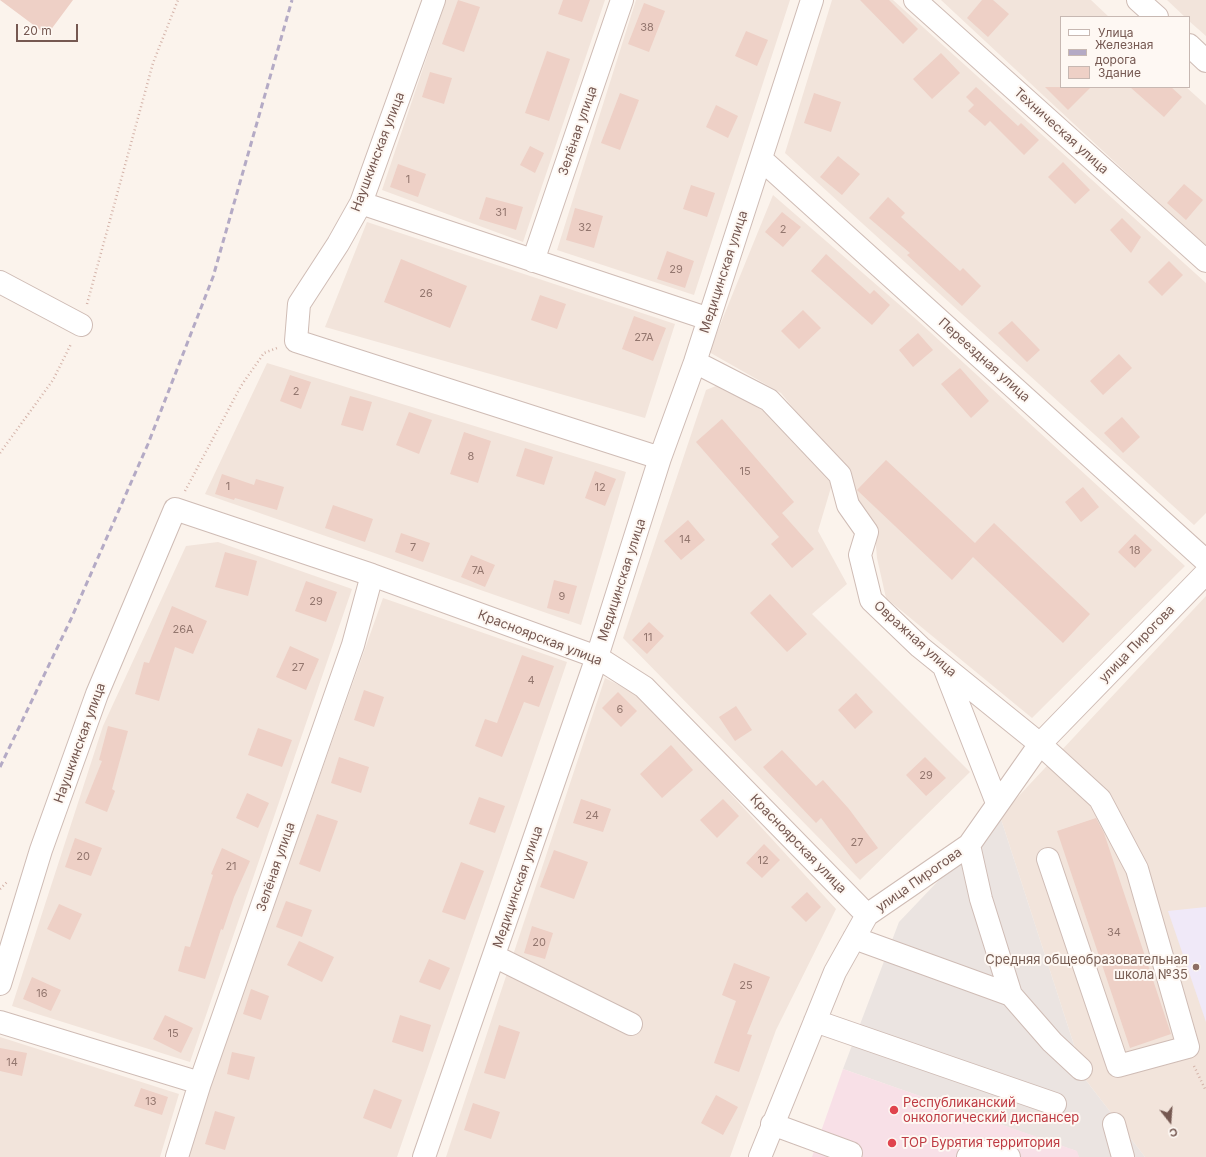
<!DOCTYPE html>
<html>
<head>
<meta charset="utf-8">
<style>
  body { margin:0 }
  #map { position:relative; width:1206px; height:1157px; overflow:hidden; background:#fbf3ec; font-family:Inter,sans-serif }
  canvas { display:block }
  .legend { position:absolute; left:1060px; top:16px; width:130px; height:72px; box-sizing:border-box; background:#fef8f3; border:1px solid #c7b8b2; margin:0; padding:5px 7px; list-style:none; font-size:12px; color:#755851 }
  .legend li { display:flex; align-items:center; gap:8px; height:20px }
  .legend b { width:20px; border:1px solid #c7b8b2 }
  .north { position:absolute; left:1150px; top:1101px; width:40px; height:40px; -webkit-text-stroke:3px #fef8f3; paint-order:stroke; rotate:163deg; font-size:11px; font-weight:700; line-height:16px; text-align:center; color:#755851 }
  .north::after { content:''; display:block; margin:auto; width:14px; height:18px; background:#755851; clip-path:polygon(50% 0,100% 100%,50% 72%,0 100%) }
  .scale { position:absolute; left:16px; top:24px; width:62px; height:18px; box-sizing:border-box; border:2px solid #755851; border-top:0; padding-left:5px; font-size:12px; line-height:14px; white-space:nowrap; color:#755851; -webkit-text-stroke:3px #fef8f3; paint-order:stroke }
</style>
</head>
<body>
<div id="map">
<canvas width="1206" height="1157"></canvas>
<ul class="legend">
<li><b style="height:5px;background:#fff"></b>Улица</li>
<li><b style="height:5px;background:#b4aac5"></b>Железная дорога</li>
<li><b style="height:11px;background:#eed0c6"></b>Здание</li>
</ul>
<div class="north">С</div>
<div class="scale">20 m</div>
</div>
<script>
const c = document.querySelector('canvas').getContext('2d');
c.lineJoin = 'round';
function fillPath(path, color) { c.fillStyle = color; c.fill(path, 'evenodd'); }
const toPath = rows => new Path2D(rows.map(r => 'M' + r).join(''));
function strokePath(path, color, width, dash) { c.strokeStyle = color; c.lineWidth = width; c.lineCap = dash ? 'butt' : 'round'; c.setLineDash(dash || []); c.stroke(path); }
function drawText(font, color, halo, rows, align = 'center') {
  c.font = font + ' Inter,sans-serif'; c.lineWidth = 4; c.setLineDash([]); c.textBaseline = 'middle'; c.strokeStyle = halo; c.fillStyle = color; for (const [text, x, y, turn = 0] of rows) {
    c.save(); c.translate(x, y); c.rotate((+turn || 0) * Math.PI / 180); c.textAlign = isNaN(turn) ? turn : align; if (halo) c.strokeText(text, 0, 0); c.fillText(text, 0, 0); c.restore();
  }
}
fillPath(toPath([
  [446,0,605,0,523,242,382,190],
  [636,0,790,0,694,295,557,250],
  [832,0,893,0,1206,283,1206,513,1194,525,785,153],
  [941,0,1091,0,1109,17,1061,17,1061,87,1186,87,1206,105,1206,247],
  [1167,0,1206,0,1206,36,1189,21,1189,17,1185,17],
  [773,195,917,320,1185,566,1032,718,886,598,877,558,875,535,844,471,781,393,709,352],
  [367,222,675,324,645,418,325,327],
  [267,363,626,472,581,625,205,494],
  [721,384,763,411,832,484,818,531,847,584,812,614,970,772,860,880,623,638,706,390],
  [218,542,352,589,190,1062,12,1006,103,726,186,546],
  [1206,596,1206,1157,1145,1157,1085,1079,1000,816],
  [383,598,567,662,397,1157,189,1157,213,1077],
  [605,678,642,697,836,909,776,1030,730,1157,446,1157],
  [0,1037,179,1094,160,1157,0,1157]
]), '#f2e4db');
fillPath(toPath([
  [1000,816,1085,1079,1145,1157,1079,1157,1076,1151,843,1069,899,922]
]), '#ebe4e1');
fillPath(toPath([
  [1206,907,1206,1022,1168,911]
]), '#f0e9f8');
fillPath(toPath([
  [843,1069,1077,1151,1079,1157,812,1157]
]), '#f8e0e7');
fillPath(toPath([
  [0,0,73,0,47,35],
  [458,0,480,7,464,52,442,44],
  [563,0,590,0,582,22,558,14],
  [860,0,889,0,918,29,903,44],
  [982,0,993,0,1009,14,988,37,967,18],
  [644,3,665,11,649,52,628,44],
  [746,31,768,40,757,66,735,56],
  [547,51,570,59,549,121,525,113],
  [941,53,960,73,932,99,913,79],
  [430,72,452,78,444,104,422,97],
  [976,87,1018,126,1021,123,1039,140,1024,155,990,121,985,126,968,111,974,105,966,97],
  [1045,87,1091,87,1068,110],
  [1130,87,1171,87,1182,97,1164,117],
  [620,93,639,100,620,150,601,143],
  [814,93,841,102,831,132,804,123],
  [716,105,738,116,728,138,706,127],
  [530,146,544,153,535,173,520,165],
  [838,156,860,174,842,195,820,177],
  [1063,162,1090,190,1075,204,1048,177],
  [398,164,426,174,418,197,390,187],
  [1184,184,1203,200,1186,220,1167,203],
  [691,185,715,193,707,217,683,209],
  [486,197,523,207,516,230,479,219],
  [888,197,905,213,901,217,960,271,963,268,981,286,962,306,907,255,910,253,869,218],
  [575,208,603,216,594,248,566,240],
  [782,212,801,227,783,247,765,232],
  [1122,218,1141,237,1131,253,1110,230],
  [667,251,694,261,685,288,657,279],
  [826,254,870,294,874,290,890,305,872,325,811,271],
  [401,259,467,286,450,328,384,302],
  [1169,261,1183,275,1162,296,1148,282],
  [540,295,566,304,557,329,531,320],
  [803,310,821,328,799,349,781,331],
  [634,316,666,328,653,361,622,349],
  [1012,321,1040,350,1027,362,998,333],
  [918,333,933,350,913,367,899,350],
  [1119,354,1132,368,1103,395,1090,381],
  [960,368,989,401,971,418,941,384],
  [290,375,311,382,301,409,280,401],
  [350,396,372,402,363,431,341,425],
  [409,412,432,420,419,454,396,445],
  [1122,417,1140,437,1123,453,1104,433],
  [722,419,794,502,782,513,814,549,792,568,771,544,779,537,696,442],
  [464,432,491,441,478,483,450,474],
  [525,448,553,457,544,485,516,476],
  [886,460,975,543,994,523,1090,614,1063,643,973,557,952,580,857,490],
  [595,471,616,479,605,506,585,498],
  [222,474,254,485,256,479,284,487,277,510,235,498,234,500,215,494],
  [1083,487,1099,507,1081,522,1065,502],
  [333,505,373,519,365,542,325,528],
  [688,520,705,540,681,560,664,541],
  [401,533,430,543,423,562,395,552],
  [1135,534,1152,550,1135,568,1118,552],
  [225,552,257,561,248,596,215,587],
  [471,555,495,565,485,587,461,577],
  [554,580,577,586,569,614,547,608],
  [306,581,337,592,326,622,295,611],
  [770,594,807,634,787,652,750,613],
  [172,606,207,621,193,654,175,647,159,701,135,694,144,662,149,663],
  [649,622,664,636,647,654,632,640],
  [290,646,319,659,306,690,276,677],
  [522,655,554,666,539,707,524,702,502,757,475,746,485,719,497,723],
  [364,690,384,697,374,727,354,720],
  [618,692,637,711,621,727,602,708],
  [856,693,873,712,855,729,838,710],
  [736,706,752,730,735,741,719,717],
  [108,726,128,731,112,789,115,791,107,812,85,803,102,761,99,760],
  [258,728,292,740,282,767,248,755],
  [671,745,693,770,662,798,640,774],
  [782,750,816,786,823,780,849,809,878,848,856,864,821,818,816,823,763,767],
  [339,757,369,767,361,793,331,783],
  [925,757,946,778,926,796,906,775],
  [247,793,269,803,258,828,236,818],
  [479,797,505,806,495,833,469,824],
  [581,799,611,809,603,832,573,823],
  [723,799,739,816,717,838,700,820],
  [317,814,338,821,320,872,299,864],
  [1096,818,1104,833,1171,1034,1130,1048,1057,831],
  [75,838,102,848,91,876,65,867],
  [764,844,780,860,762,878,746,863],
  [222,848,250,861,234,897,223,930,221,929,205,979,178,971,185,946,190,947,213,875,211,874],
  [554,850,588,862,574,899,540,887],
  [461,862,484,871,465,920,442,912],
  [807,892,821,907,806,922,791,907],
  [286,901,312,910,302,937,276,927],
  [59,904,82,914,70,940,47,929],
  [532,926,553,933,545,959,524,953],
  [299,941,334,957,322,982,287,965],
  [429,959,450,968,440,990,419,982],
  [734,963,770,977,747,1034,752,1035,739,1072,714,1063,736,1001,722,995],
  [32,977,61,990,51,1011,23,999],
  [251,989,269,996,261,1020,243,1014],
  [165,1015,193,1028,181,1053,153,1039],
  [400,1015,431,1025,423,1052,392,1042],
  [499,1025,520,1032,505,1079,484,1073],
  [0,1048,27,1053,22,1076,0,1071],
  [232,1052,255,1057,249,1080,227,1074],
  [141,1088,168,1097,162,1115,134,1106],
  [374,1089,402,1100,391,1129,363,1118],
  [716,1095,738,1107,723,1135,701,1123],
  [473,1103,500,1112,491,1139,464,1130],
  [215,1111,235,1117,225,1150,205,1144]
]), '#eed0c6');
const minor = toPath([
  [434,0,361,203,338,244,299,304,296,341,660,458],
  [915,0,1206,261],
  [1138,0,1157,17],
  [1189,45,1206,61],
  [761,159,1206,561],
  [361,203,709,319],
  [533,261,622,0],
  [0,282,81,325],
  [695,362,769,400,840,475,848,505,867,532,860,555,871,600,920,647,1040,744,1100,799,1137,869,1188,1047,1118,1066,1048,859],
  [944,667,997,803],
  [969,845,981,899,1011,995],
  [854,938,1011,995,1052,1042,1081,1069],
  [494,956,631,1024],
  [0,984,41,850,97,694,175,509,372,575,597,657,644,687,867,915],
  [815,1021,1055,1104],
  [0,1022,200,1083],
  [772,1124,851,1153],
  [1114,1124,1123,1157],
  [177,1157,200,1083,353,645,372,575],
  [424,1157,597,657,660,458,695,362,812,0],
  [760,1157,835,972,867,915,969,845,1040,744,1206,573],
  [968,1157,973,1154,990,1151,1009,1157]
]);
strokePath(minor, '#cfbcb5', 24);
strokePath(toPath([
  [87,304,153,63,178,0],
  [0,453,53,380,71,344],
  [185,491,241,386,264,353,277,348],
  [0,889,8,881],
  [1194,1066,1206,1091]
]), '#d4b3a9', 2.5, [1, 3]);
strokePath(minor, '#fff', 22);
strokePath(toPath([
  [0,767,71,619,148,444,213,277,292,0]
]), '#b4aac5', 3, [6, 4]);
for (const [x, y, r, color] of [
  [1196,967,4,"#8d6e63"],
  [894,1110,5,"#e0444e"],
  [892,1143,5,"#e0444e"]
]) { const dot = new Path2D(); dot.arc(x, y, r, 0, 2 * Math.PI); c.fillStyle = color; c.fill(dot); strokePath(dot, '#fef8f3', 1.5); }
drawText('11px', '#93766e', null, [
  ["38",647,28],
  ["1",408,180],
  ["31",501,213],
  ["32",585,228],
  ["2",783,230],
  ["29",676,270],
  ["26",426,294],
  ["27А",644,338],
  ["2",296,392],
  ["8",471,457],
  ["15",745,472],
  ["1",228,487],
  ["12",600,488],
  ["14",685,540],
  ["7",413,548],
  ["18",1135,551],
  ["7А",478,571],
  ["9",562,597],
  ["29",316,602],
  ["26А",183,630],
  ["11",648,638],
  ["27",298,668],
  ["4",531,681],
  ["6",620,710],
  ["29",926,776],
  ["24",592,816],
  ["27",857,843],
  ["20",83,857],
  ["12",763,861],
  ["21",231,867],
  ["34",1114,933],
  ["20",539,943],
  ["25",746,986],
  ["16",42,994],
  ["15",173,1034],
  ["14",12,1063],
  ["13",151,1102]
]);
drawText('13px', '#755851', '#fef8f3', [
  ["Зелёная улица",578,131,-71],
  ["Техническая улица",1061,131,42],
  ["Наушкинская улица",378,152,-69],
  ["Медицинская улица",724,272,-72],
  ["Переездная улица",984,360,42],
  ["Медицинская улица",622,580,-72],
  ["Красноярская улица",540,638,21],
  ["Овражная улица",915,639,42],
  ["улица Пирогова",1137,644,-46],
  ["Наушкинская улица",80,743,-70],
  ["Красноярская улица",798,844,46],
  ["Зелёная улица",276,867,-71],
  ["улица Пирогова",919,880,-35],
  ["Медицинская улица",518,887,-71]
]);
drawText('13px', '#785e54', '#fef8f3', [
  ["Средняя общеобразовательная",1188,960],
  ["школа №35",1188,975]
], 'right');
drawText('13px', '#be3a42', '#fef8f3', [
  ["Республиканский",903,1103],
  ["онкологический диспансер",903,1118],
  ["ТОР Бурятия территория",901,1143]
], 'left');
</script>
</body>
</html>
